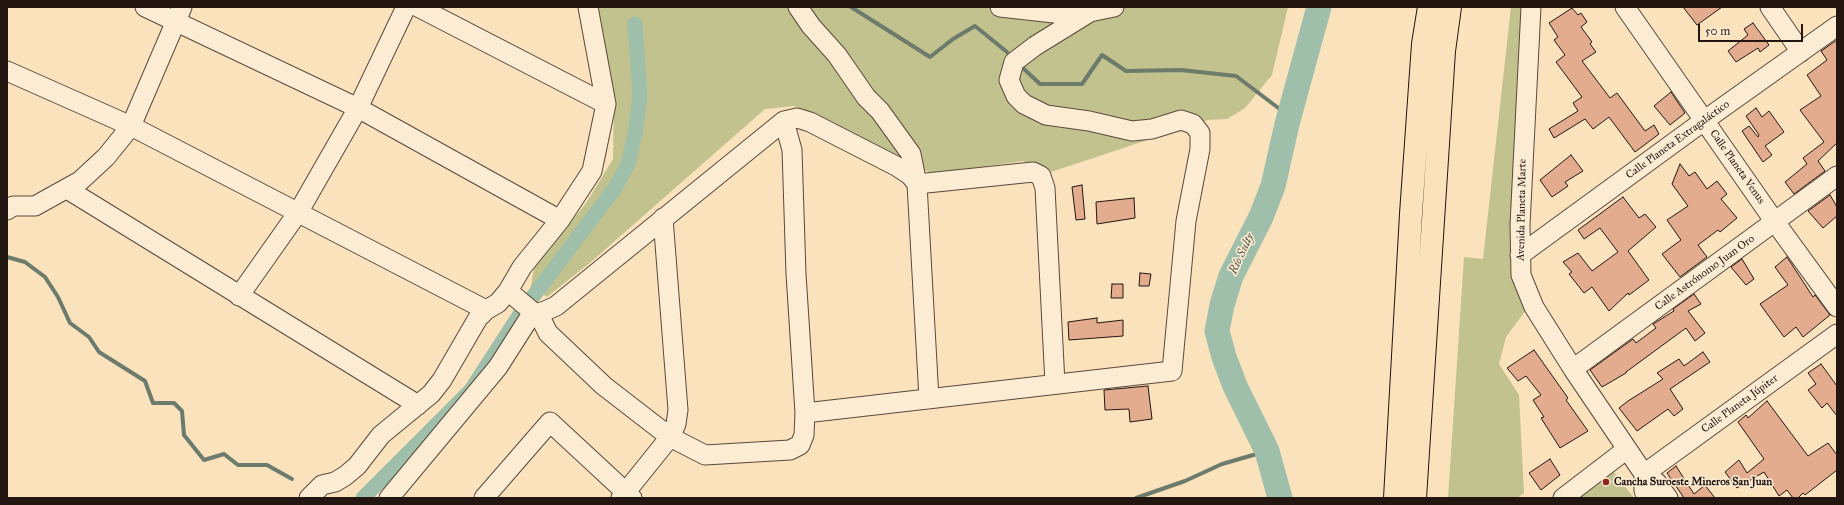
<!DOCTYPE html>
<html>
<head>
<meta charset="utf-8">
<style>
  body { margin:0 }
  #map { position:relative; width:1844px; height:505px; overflow:hidden; background:#fae2bd; font-family:"IM FELL Great Primer",serif }
  canvas { display:block }
  .frame { position:absolute; inset:0; border:8px solid #231611; pointer-events:none }
  .scale { position:absolute; left:1698px; top:24px; width:105px; height:18px; box-sizing:border-box; border:2px solid #231611; border-top:0; padding-left:5px; font-size:12px; line-height:14px; white-space:nowrap; color:#231611; -webkit-text-stroke:3px #fcecd4; paint-order:stroke }
</style>
</head>
<body>
<div id="map">
<canvas width="1844" height="505"></canvas>
<div class="frame"></div>
<div class="scale">50 m</div>
</div>
<script>
const c = document.querySelector('canvas').getContext('2d');
c.lineJoin = 'round';
function fillPath(path, color) { c.fillStyle = color; c.fill(path, 'evenodd'); }
const toPath = rows => new Path2D(rows.map(r => 'M' + r).join(''));
function strokePath(path, color, width, dash) { c.strokeStyle = color; c.lineWidth = width; c.lineCap = dash ? 'butt' : 'round'; c.setLineDash(dash || []); c.stroke(path); }
function drawText(font, color, halo, rows, align = 'center') {
  c.font = font + ' "IM FELL Great Primer",serif'; c.lineWidth = 3; c.setLineDash([]); c.textBaseline = 'middle'; c.strokeStyle = halo; c.fillStyle = color; for (const [text, x, y, turn = 0] of rows) {
    c.save(); c.translate(x, y); c.rotate((+turn || 0) * Math.PI / 180); c.textAlign = isNaN(turn) ? turn : align; if (halo) c.strokeText(text, 0, 0); c.fillText(text, 0, 0); c.restore();
  }
}
fillPath(toPath([
  [597,7,1288,7,1272,75,1245,108,1227,119,1208,120,1051,172,1023,161,933,174,794,106,765,109,592,261,547,297,531,286,534,268,586,203,613,159,614,102],
  [1511,7,1526,7,1526,310,1506,337,1499,364,1519,395,1524,493,1517,498,1448,498,1464,257,1483,259],
  [1610,467,1634,498,1568,498]
]), '#c2c28e');
strokePath(toPath([
  [851,7,930,57,953,39,975,26,1007,52],
  [1024,69,1040,84,1082,84,1102,55,1126,71,1181,70,1236,76,1289,116],
  [7,257,25,262,45,277,58,297,70,323,89,337,99,352,145,381,153,403,174,403,182,411,184,435,204,460,224,454,238,465,267,465,292,479],
  [1136,498,1185,481,1222,464,1267,451]
]), '#6d7b6d', 4);
strokePath(toPath([
  [363,498,471,390,522,311,615,188,628,164,635,134,640,96,635,24]
]), '#9fbfaa', 15);
strokePath(toPath([
  [1280,498,1267,451,1235,386,1224,357,1217,331,1222,305,1231,276,1261,217,1273,186,1287,124,1319,7]
]), '#9fbfaa', 25);
const building = toPath([
  [1683,7,1722,7,1697,25,1683,7],
  [1572,8,1578,15,1581,13,1587,22,1581,27,1592,42,1590,44,1596,52,1582,61,1610,98,1617,93,1645,131,1654,125,1659,134,1635,152,1609,117,1593,129,1585,119,1554,138,1549,129,1578,111,1573,103,1582,97,1556,62,1565,55,1554,40,1558,37,1549,23,1572,8],
  [1753,23,1769,45,1760,52,1758,48,1736,62,1728,51,1748,35,1744,29,1753,23],
  [1837,40,1837,143,1818,161,1825,171,1794,194,1785,182,1807,164,1803,158,1824,142,1800,110,1821,96,1807,75,1827,60,1821,51,1837,40],
  [1671,92,1685,113,1670,125,1654,106,1671,92],
  [1756,108,1762,117,1769,111,1784,132,1765,146,1772,155,1763,162,1742,131,1749,126,1758,137,1759,135,1746,116,1756,108],
  [1571,155,1583,171,1565,182,1568,186,1552,197,1540,180,1571,155],
  [1680,164,1689,176,1695,172,1707,189,1717,181,1727,194,1721,199,1737,218,1720,232,1718,230,1698,245,1707,257,1680,277,1662,254,1681,240,1667,220,1688,206,1672,184,1680,164],
  [1082,185,1085,219,1076,220,1072,187,1082,185],
  [1830,195,1837,207,1837,216,1823,228,1808,211,1830,195],
  [1623,197,1639,218,1645,214,1656,227,1628,251,1649,280,1629,295,1628,293,1609,311,1592,287,1584,293,1569,274,1572,272,1563,262,1578,253,1592,271,1618,252,1600,228,1584,239,1578,230,1623,197],
  [1134,198,1135,218,1097,224,1096,202,1134,198],
  [1787,257,1813,297,1815,295,1830,315,1803,337,1796,327,1784,337,1760,304,1788,285,1775,267,1787,257],
  [1742,259,1754,279,1746,285,1731,267,1742,259],
  [1140,273,1151,274,1149,286,1139,286,1140,273],
  [1112,284,1123,284,1123,298,1111,298,1112,284],
  [1694,294,1701,304,1688,311,1705,333,1695,341,1686,328,1626,372,1626,373,1602,387,1590,370,1633,339,1636,343,1656,328,1653,324,1674,311,1673,309,1694,294],
  [1097,318,1097,323,1123,320,1123,336,1069,340,1068,322,1097,318],
  [1534,350,1568,398,1566,400,1588,431,1560,448,1541,418,1544,417,1533,400,1541,395,1526,376,1518,381,1507,368,1534,350],
  [1703,352,1710,362,1670,389,1683,409,1674,416,1668,409,1637,431,1619,408,1628,401,1663,379,1657,373,1679,359,1684,366,1703,352],
  [1821,364,1837,386,1837,416,1827,403,1822,408,1808,390,1816,384,1808,373,1821,364],
  [1148,386,1152,419,1130,422,1129,409,1105,410,1104,390,1148,386],
  [1767,401,1808,456,1828,443,1837,455,1837,470,1805,495,1803,493,1798,498,1793,498,1787,490,1779,496,1764,472,1737,488,1725,472,1739,460,1747,473,1764,459,1738,422,1746,415,1748,418,1767,401],
  [1550,459,1560,475,1541,490,1529,473,1550,459],
  [1676,466,1694,494,1705,485,1715,498,1684,498,1667,473,1676,466]
]);
fillPath(building, '#e3ac8f');
strokePath(building, '#231611', 1);
const minor = toPath([
  [145,7,358,108,560,220],
  [418,7,606,104],
  [798,7,811,26,837,55,866,97,880,111,911,154,917,184,929,399],
  [1000,7,1063,14,1090,12,1114,7],
  [1531,7,1520,225,1521,275,1534,307,1573,369,1644,474,1657,483,1668,498],
  [1625,7,1775,222,1837,307],
  [1770,7,1801,52],
  [7,71,131,126,486,310],
  [917,184,1033,172,1041,176,1045,188,1055,384],
  [67,189,418,405],
  [7,210,13,206,35,206,80,181,106,157,131,126,182,7],
  [1520,255,1705,120,1837,26],
  [508,291,533,312,538,313,545,311,556,306,784,121,797,118,810,122,896,166,910,175,917,184],
  [239,296,299,211,358,108,406,7],
  [538,313,548,333,604,386,670,437,705,455,790,450,800,445,804,435,805,413,796,274,792,150,784,121],
  [1573,369,1837,176],
  [805,413,1172,371,1186,221,1200,149,1200,133,1193,124,1181,120,1152,129,1132,131,1089,121,1046,115,1024,104,1016,96,1009,80,1014,62,1035,46,1090,12],
  [1644,474,1837,334],
  [1644,474,1644,491,1649,498],
  [309,498,322,485,335,482,345,476,357,466,381,435,431,394,442,380,478,318,486,310,498,303,508,291,522,267,560,220,592,171,606,104,588,7],
  [389,498,498,367,533,312],
  [484,498,550,422,632,498],
  [621,498,670,437,676,424,678,410,663,218],
  [1563,498,1627,449]
]);
const highway = toPath([
  [1395,498,1411,214,1423,44,1429,7],
  [1415,498,1444,51,1450,7]
]);
strokePath(minor, '#59493c', 21);
strokePath(highway, '#231611', 24);
strokePath(minor, '#fcecd4', 19);
strokePath(highway, '#fae2bd', 22);
for (const [x, y, r, color] of [
  [1606,482,4,"#8f2418"]
]) { const dot = new Path2D(); dot.arc(x, y, r, 0, 2 * Math.PI); c.fillStyle = color; c.fill(dot); strokePath(dot, '#fcecd4', 1.5); }
drawText('11px', '#231611', '#fcecd4', [
  ["Calle Planeta Extragaláctico",1678,140,-36],
  ["Calle Planeta Venus",1737,167,55],
  ["Avenida Planeta Marte",1522,210,-89],
  ["Calle Astrónomo Juan Oro",1705,273,-36],
  ["Calle Planeta Júpiter",1740,404,-36]
]);
drawText('bold 11px', '#231611', '#fcecd4', [
  ["Cancha Suroeste Mineros San Juan",1614,482]
], 'left');
drawText('italic 12px', '#4e5147', '#fcecd4', [
  ["Río Sulty",1242,254,-65]
]);
</script>
</body>
</html>
